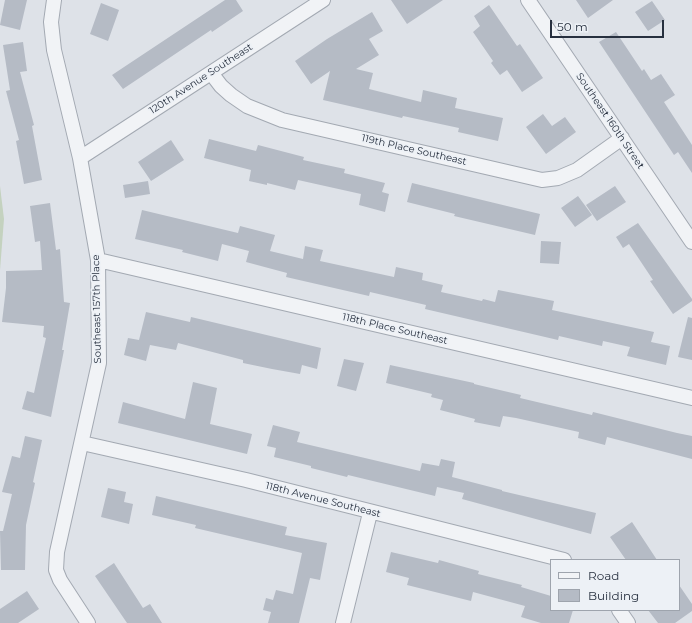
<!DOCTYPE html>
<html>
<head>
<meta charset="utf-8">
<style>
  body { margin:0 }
  #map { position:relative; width:692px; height:623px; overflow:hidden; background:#dee2e8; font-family:Montserrat,sans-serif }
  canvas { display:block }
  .legend { position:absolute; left:550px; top:559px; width:130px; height:52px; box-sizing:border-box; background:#edf1f6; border:1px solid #9ea4ad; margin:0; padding:5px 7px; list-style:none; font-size:12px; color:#27303f }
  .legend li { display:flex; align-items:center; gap:8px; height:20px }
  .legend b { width:20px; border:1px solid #9ea4ad }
  .scale { position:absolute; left:550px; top:20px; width:114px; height:18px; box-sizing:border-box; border:2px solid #27303f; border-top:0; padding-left:5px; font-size:12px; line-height:14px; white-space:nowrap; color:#27303f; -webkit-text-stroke:3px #edf1f6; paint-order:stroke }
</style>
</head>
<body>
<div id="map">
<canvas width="692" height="623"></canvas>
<ul class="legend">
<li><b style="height:5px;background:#f1f3f6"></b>Road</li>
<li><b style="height:11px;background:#b5bbc5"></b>Building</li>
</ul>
<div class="scale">50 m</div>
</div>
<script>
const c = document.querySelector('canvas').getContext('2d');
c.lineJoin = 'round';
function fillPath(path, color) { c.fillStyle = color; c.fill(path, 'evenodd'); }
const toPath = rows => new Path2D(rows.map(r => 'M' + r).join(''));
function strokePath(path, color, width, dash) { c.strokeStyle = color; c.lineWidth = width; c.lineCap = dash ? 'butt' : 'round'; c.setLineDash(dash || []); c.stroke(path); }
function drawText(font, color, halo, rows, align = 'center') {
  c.font = font + ' Montserrat,sans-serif'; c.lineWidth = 3.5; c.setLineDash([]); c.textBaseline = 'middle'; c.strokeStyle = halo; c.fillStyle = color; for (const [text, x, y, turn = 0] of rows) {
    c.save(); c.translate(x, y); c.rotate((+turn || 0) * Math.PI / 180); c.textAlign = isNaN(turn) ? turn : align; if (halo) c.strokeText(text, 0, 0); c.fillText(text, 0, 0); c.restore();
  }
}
fillPath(toPath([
  [0,186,4,219,0,270]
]), '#c4d2bf');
fillPath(toPath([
  [5,0,27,0,20,30,0,25],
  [225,0,236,0,243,11,212,32,211,30,123,89,112,75],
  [391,0,443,0,407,24],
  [576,0,613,0,588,18],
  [652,1,665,20,648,31,635,12],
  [101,3,119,10,108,41,90,34],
  [489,5,517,46,520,44,543,78,522,92,507,70,500,75,491,63,493,61,473,32,480,26,474,16],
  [372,12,383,31,369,39,379,55,356,69,373,73,369,89,421,102,423,90,457,98,455,108,503,118,498,141,458,132,459,128,403,116,402,118,323,100,330,71,311,84,295,61,327,39],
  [616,32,642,71,644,69,651,80,661,74,675,95,664,102,692,145,692,173,678,152,674,155,599,42],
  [23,42,27,71,20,72,34,125,32,126,42,180,24,184,16,141,19,140,6,91,10,90,3,45],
  [543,114,552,126,565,117,576,132,546,154,526,127],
  [209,139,256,151,258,145,304,157,303,160,345,169,344,173,385,183,382,192,389,194,385,212,359,205,361,194,298,180,295,190,267,183,267,185,249,181,251,170,204,158],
  [171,140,184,160,151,181,138,162],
  [148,181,150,194,125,198,123,185],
  [412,183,540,214,535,235,454,216,455,214,407,202],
  [615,186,626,202,597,221,586,205],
  [578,196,592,215,575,227,561,208],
  [50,203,56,250,60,249,64,302,70,303,62,350,64,350,51,417,22,409,27,391,34,393,46,338,43,337,44,326,2,322,6,288,6,271,42,270,40,241,35,242,30,206],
  [142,210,238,233,240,226,275,235,270,251,303,259,305,246,323,250,320,261,394,277,396,267,423,273,422,280,443,285,441,292,482,301,483,299,495,302,498,290,554,301,552,310,654,332,651,342,670,346,666,365,627,356,630,347,603,341,602,346,559,336,558,340,425,309,426,305,370,292,369,296,286,277,287,273,246,262,249,251,222,244,218,261,182,252,183,250,135,239],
  [638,223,692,299,692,301,673,314,650,281,653,280,629,244,623,248,616,237],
  [541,241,561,242,559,264,540,263],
  [146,312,190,322,191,317,321,348,317,369,302,365,300,374,272,369,243,363,243,360,178,343,176,350,150,345,146,361,124,355,128,338,139,340],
  [688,317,692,318,692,360,678,357],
  [344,359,364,363,356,391,337,386],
  [390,365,474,383,474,384,521,395,520,398,592,415,593,412,677,433,692,436,692,459,607,437,605,445,578,438,579,432,516,418,503,416,500,427,474,422,475,419,440,410,443,400,431,397,432,394,386,383],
  [193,382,217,388,210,424,252,434,247,454,118,423,123,402,185,419],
  [273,425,300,432,297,442,420,471,422,463,439,466,441,459,455,462,452,477,502,490,502,491,596,513,591,534,462,499,464,493,437,487,435,496,348,475,347,477,311,468,311,466,274,457,276,448,267,446],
  [25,436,42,440,33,482,35,483,26,525,25,570,1,570,0,531,3,531,12,494,2,492,12,456,20,458],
  [108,488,126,492,124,502,133,504,129,524,101,517],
  [156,496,287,527,285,535,327,543,320,580,310,578,299,623,268,623,271,612,263,610,266,598,273,600,276,590,293,594,302,553,195,528,196,525,152,515],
  [632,522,657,560,626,560,610,537],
  [391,552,438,563,439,560,479,571,478,574,522,585,521,587,551,596,551,610,573,610,569,623,541,623,521,617,525,606,473,592,471,601,407,585,409,578,386,572],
  [114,563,143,608,150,604,162,623,127,623,95,576],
  [679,585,692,604,692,611,675,623,658,623,648,610,679,610],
  [27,591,39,609,18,623,0,623,0,609]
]), '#b5bbc5');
const street = toPath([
  [54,0,51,22,54,50,80,158,98,260,99,363,57,552,56,570,60,580,88,623],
  [528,0,692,242],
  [211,73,221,86,231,95,247,106,282,120,542,180,558,178,577,170,622,138],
  [80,158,323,0],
  [98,260,692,398],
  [82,443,246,480,564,560],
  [619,610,628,623],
  [343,623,370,513]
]);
strokePath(street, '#a3a9b2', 16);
strokePath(street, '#f1f3f6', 14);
drawText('10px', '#27303f', '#edf1f6', [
  ["120th Avenue Southeast",201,79,-33],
  ["Southeast 160th Street",610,121,56],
  ["119th Place Southeast",414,150,13],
  ["Southeast 157th Place",97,309,-91],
  ["118th Place Southeast",395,329,13],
  ["118th Avenue Southeast",323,500,14]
]);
</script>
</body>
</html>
